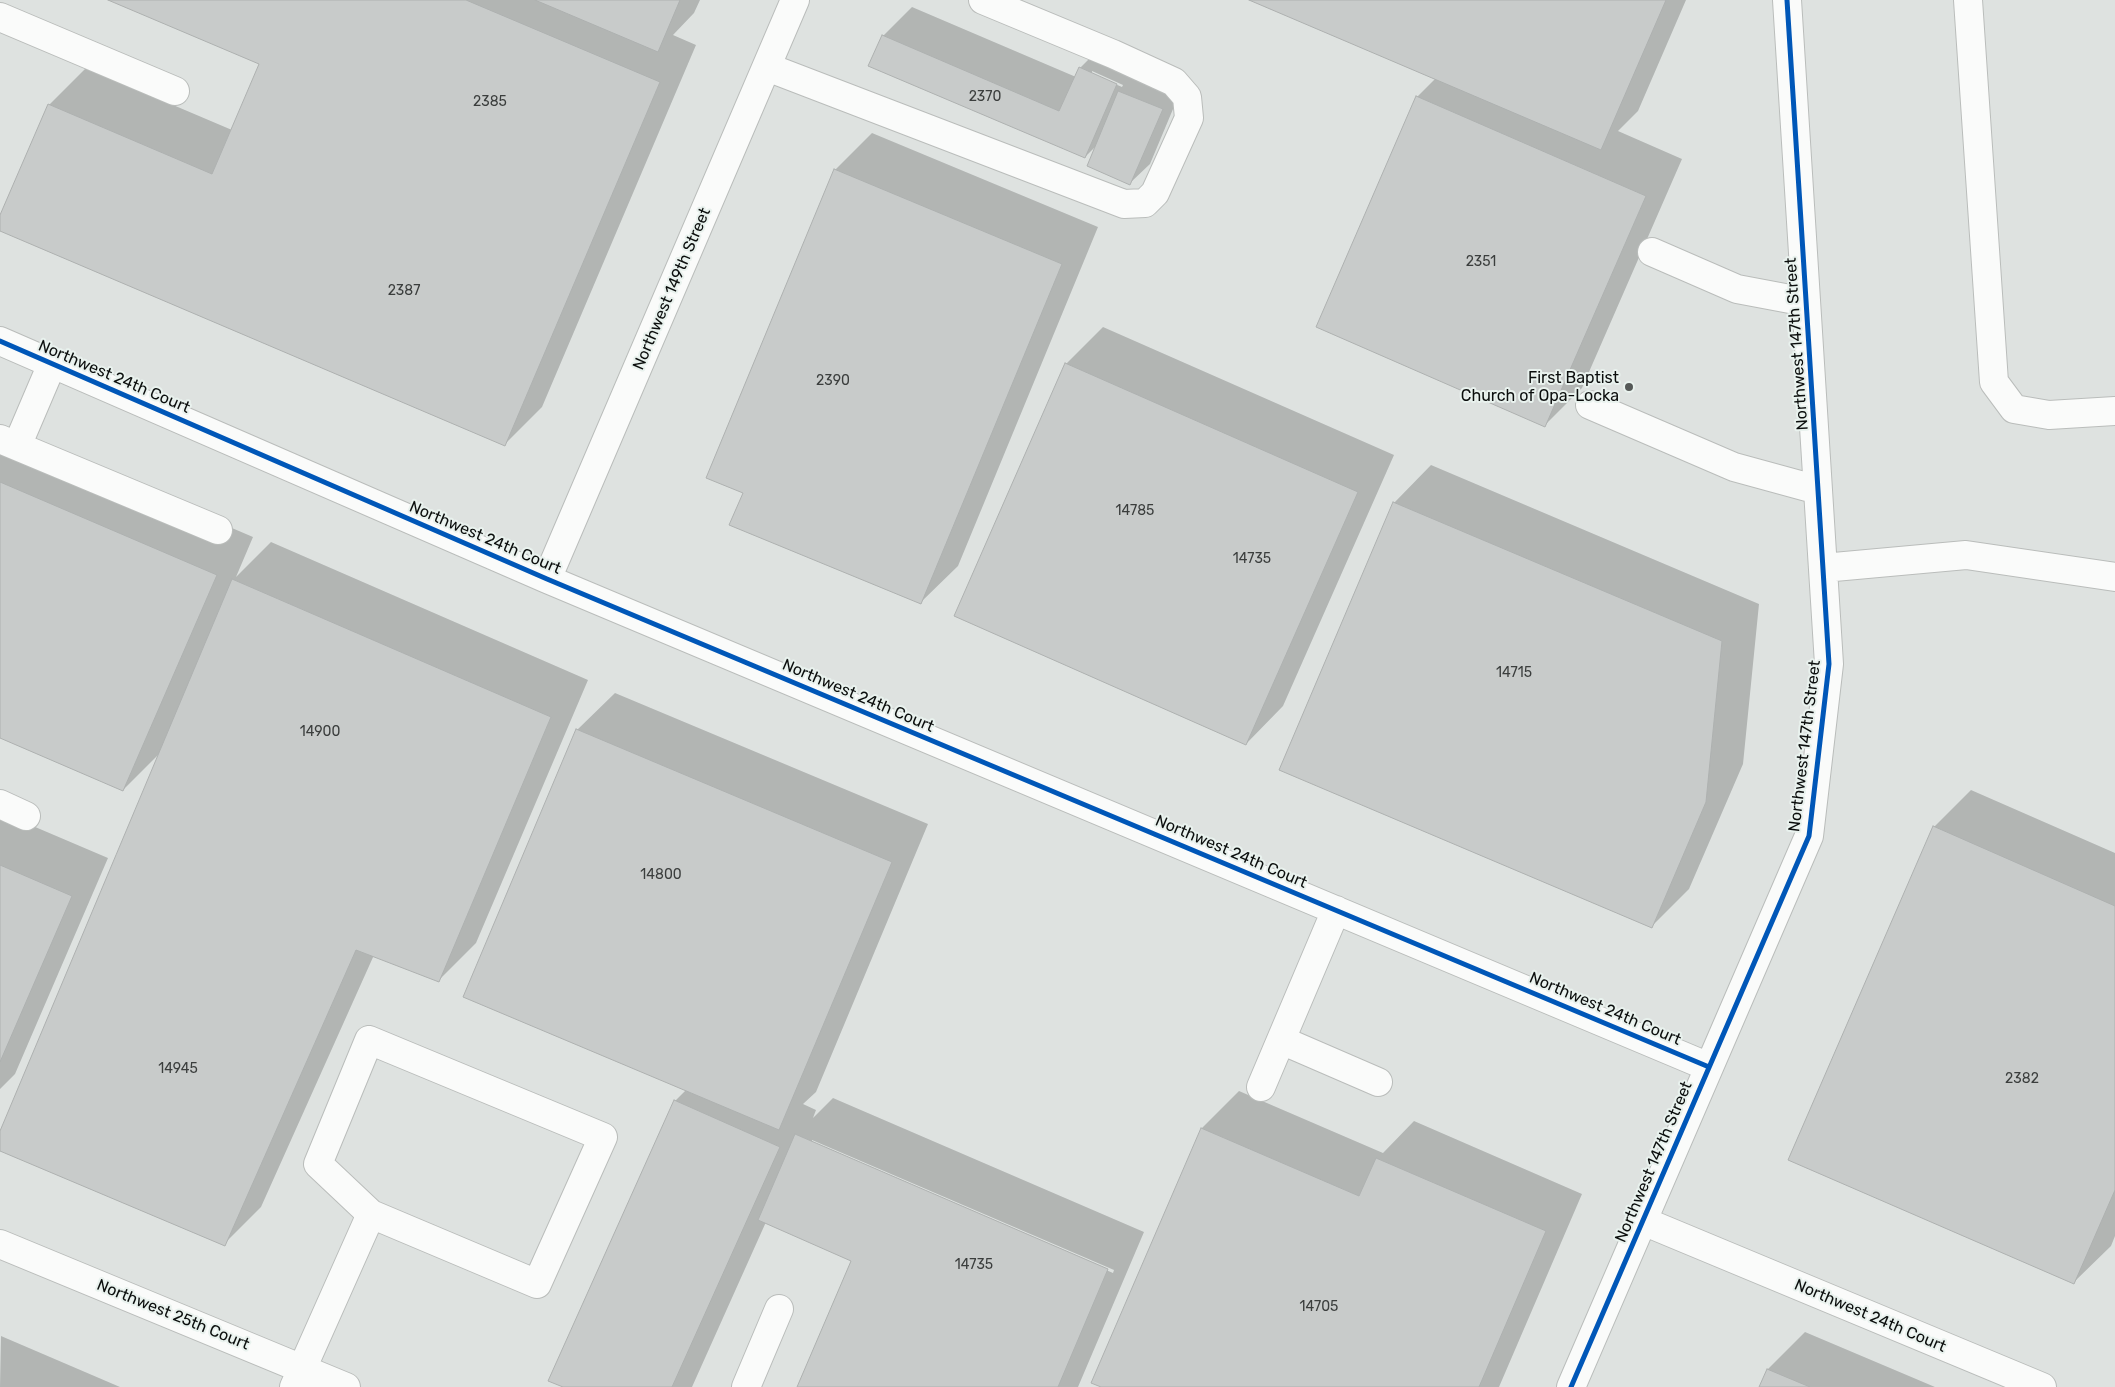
<!DOCTYPE html>
<html>
<head>
<meta charset="utf-8">
<style>
  body { margin:0 }
  canvas { display:block; background:#dee2e0 }
</style>
</head>
<body>
<canvas width="2115" height="1387"></canvas>
<script>
const c = document.querySelector('canvas').getContext('2d');
c.lineJoin = 'round';
function fillPath(path, color) { c.fillStyle = color; c.fill(path, 'evenodd'); }
const toPath = rows => new Path2D(rows.map(r => 'M' + r).join(''));
function strokePath(path, color, width, dash) { c.strokeStyle = color; c.lineWidth = width; c.lineCap = dash ? 'butt' : 'round'; c.setLineDash(dash || []); c.stroke(path); }
function drawText(font, color, halo, rows, align = 'center') {
  c.font = font + ' Rubik,sans-serif'; c.lineWidth = 4; c.setLineDash([]); c.textBaseline = 'middle'; c.strokeStyle = halo; c.fillStyle = color; for (const [text, x, y, turn = 0] of rows) {
    c.save(); c.translate(x, y); c.rotate((+turn || 0) * Math.PI / 180); c.textAlign = isNaN(turn) ? turn : align; if (halo) c.strokeText(text, 0, 0); c.fillText(text, 0, 0); c.restore();
  }
}
fillPath(toPath([
  [111,0,700,0,694,13,673,35,696,45,542,407,505,444,0,230,0,218,49,105,86,68,232,130,260,63],
  [1253,0,1686,0,1638,111,1618,131,1682,159,1582,388,1545,425,1417,97,1436,78],
  [912,7,1076,77,1080,68,1109,39,1181,90,1150,164,1130,183,1097,145,1085,157,883,36],
  [1092,71,1123,85,1122,87,1092,74],
  [872,133,1098,227,958,566,920,603,744,492,835,170],
  [1103,327,1394,455,1283,706,1246,744,1066,364],
  [0,429,253,537,236,577,271,542,588,680,476,943,439,980,374,955,261,1207,224,1244,0,1150,0,1134,161,752,123,790,0,737],
  [1431,465,1759,604,1743,764,1689,889,1652,926,1394,503],
  [615,693,928,824,816,1092,803,1104,816,1110,813,1118,833,1098,1144,1232,1078,1387,799,1387,853,1260,766,1222,692,1387,566,1387,675,1101,686,1090,577,730],
  [812,1140,1114,1270,1113,1273,812,1143],
  [1971,790,2115,853,2115,1236,2111,1246,2073,1283,1934,827],
  [0,812,108,858,15,1074,0,1089],
  [1239,1091,1383,1153,1414,1121,1582,1194,1499,1387,1104,1387,1092,1382,1202,1128],
  [1805,1332,1935,1387,1760,1387,1768,1369],
  [1,1336,120,1387,0,1387]
]), '#0003');
const building = toPath([
  [108,0,466,0,660,82,505,446,0,231,0,215,48,104,212,174,259,64,108,0],
  [535,0,680,0,658,52,535,0],
  [1249,0,1666,0,1601,150,1249,0],
  [882,35,1059,111,1079,67,1117,84,1085,158,868,66,882,35],
  [1118,91,1163,109,1130,185,1087,166,1118,91],
  [1416,96,1646,196,1545,427,1316,327,1416,96],
  [834,169,1062,264,921,604,729,525,743,493,706,478,834,169],
  [1065,363,1358,492,1246,745,954,616,1065,363],
  [0,482,217,575,123,791,0,738,0,482],
  [1393,502,1722,641,1706,802,1652,928,1279,770,1393,502],
  [232,579,551,717,439,982,356,950,225,1246,0,1151,0,1131,232,579],
  [576,729,892,862,779,1130,463,997,576,729],
  [1933,826,2115,906,2115,1190,2074,1284,1788,1160,1933,826],
  [0,865,72,896,0,1062,0,865],
  [674,1100,780,1147,672,1387,563,1387,548,1381,674,1100],
  [1201,1128,1359,1196,1376,1158,1546,1231,1479,1387,1101,1387,1091,1383,1201,1128],
  [795,1134,1108,1269,1058,1387,797,1387,851,1261,758,1220,795,1134],
  [1767,1369,1810,1387,1759,1387,1767,1369]
]);
fillPath(building, '#c8cbca');
strokePath(building, '#aeb1b0', 1);
const minor = toPath([
  [1968,0,1994,382,2014,409,2049,415,2115,411],
  [0,17,175,91],
  [767,67,1124,204,1145,203,1155,193,1189,118,1187,97,1174,82,1113,54,983,0],
  [1652,252,1737,289,1806,302],
  [0,341,547,579,1709,1067],
  [1590,405,1734,467,1818,490],
  [0,439,218,530],
  [17,446,52,364],
  [1823,568,1966,555,2115,577],
  [547,579,795,0],
  [0,804,26,816],
  [369,1040,603,1137,537,1284,371,1214,318,1164,369,1040],
  [1281,1040,1378,1082],
  [1261,1087,1336,910],
  [1643,1221,2042,1387],
  [0,1244,346,1387],
  [294,1387,371,1214],
  [746,1387,779,1309],
  [1571,1387,1809,836,1829,664,1787,0]
]);
strokePath(minor, '#babdbb', 30);
strokePath(minor, '#fafbfa', 28);
strokePath(toPath([
  [0,341,547,579,1709,1067],
  [1571,1387,1809,836,1829,664,1787,0]
]), '#0057b8', 5);
for (const [x, y, r, color] of [
  [1629,387,5,"#555857"]
]) { const dot = new Path2D(); dot.arc(x, y, r, 0, 2 * Math.PI); c.fillStyle = color; c.fill(dot); strokePath(dot, '#e9f2ee', 2); }
drawText('14px', '#3b3e3d', null, [
  ["2370",985,97],
  ["2385",490,102],
  ["2351",1481,262],
  ["2387",404,291],
  ["2390",833,381],
  ["14785",1135,511],
  ["14735",1252,559],
  ["14715",1514,673],
  ["14900",320,732],
  ["14800",661,875],
  ["14945",178,1069],
  ["2382",2022,1079],
  ["14735",974,1265],
  ["14705",1319,1307]
]);
drawText('16px', '#0b0e0d', '#e9f2ee', [
  ["Northwest 149th Street",672,289,-67],
  ["Northwest 147th Street",1797,344,-94],
  ["Northwest 24th Court",114,377,23],
  ["Northwest 24th Court",485,538,23],
  ["Northwest 24th Court",858,696,23],
  ["Northwest 147th Street",1805,746,-83],
  ["Northwest 24th Court",1231,852,23],
  ["Northwest 24th Court",1605,1009,23],
  ["Northwest 147th Street",1654,1162,-67],
  ["Northwest 25th Court",173,1315,22],
  ["Northwest 24th Court",1870,1316,23]
]);
drawText('16px', '#0b0e0d', '#e9f2ee', [
  ["First Baptist",1619,378],
  ["Church of Opa-Locka",1619,396]
], 'right');
</script>
</body>
</html>
